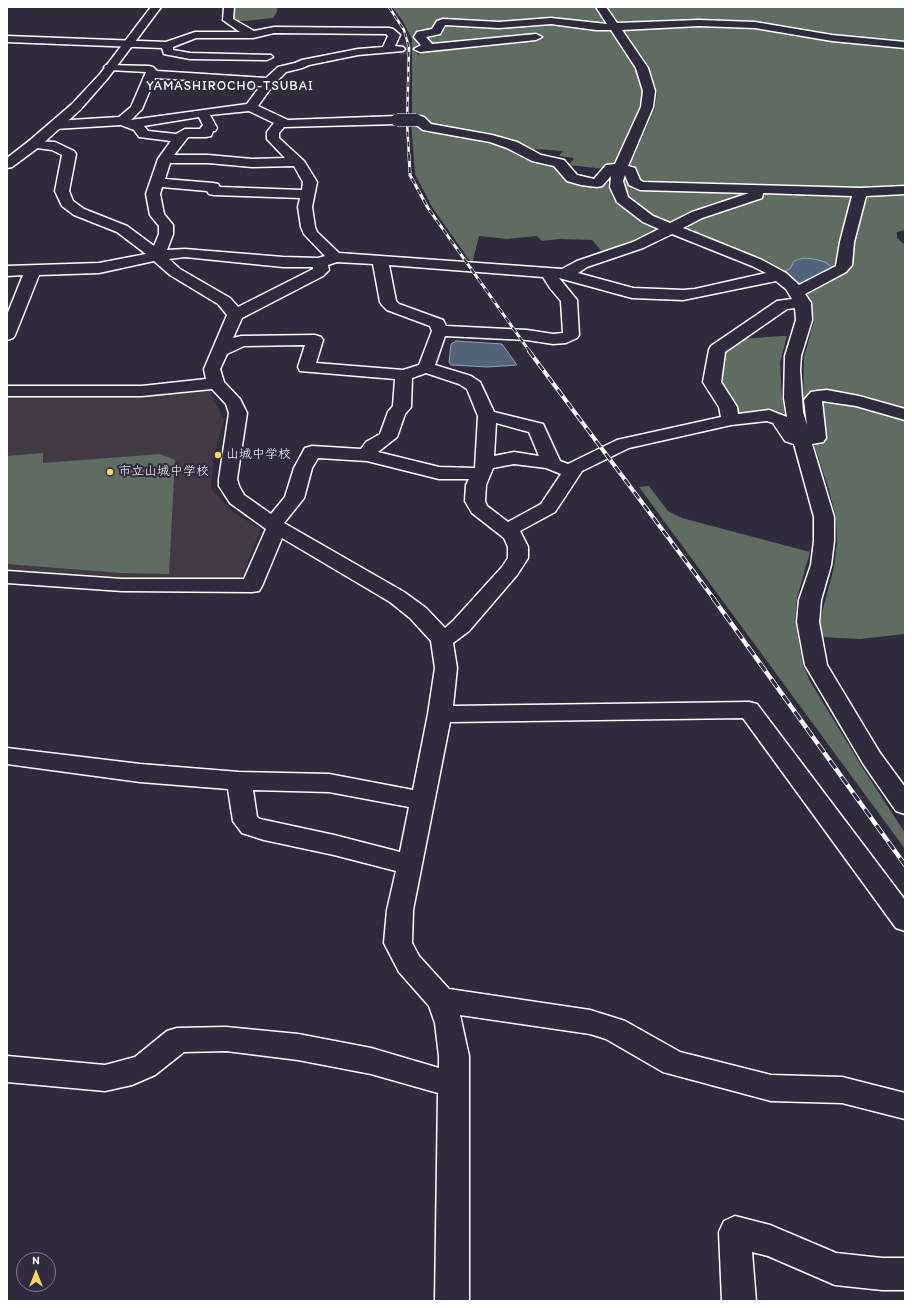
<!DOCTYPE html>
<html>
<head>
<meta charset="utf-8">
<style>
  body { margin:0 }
  #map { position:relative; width:912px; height:1308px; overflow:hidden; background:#2f2a3d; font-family:Itim,sans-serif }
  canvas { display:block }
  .frame { position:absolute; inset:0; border:8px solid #fff; pointer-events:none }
  .north { position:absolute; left:16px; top:1252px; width:40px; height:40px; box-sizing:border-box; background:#2f2a3d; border:1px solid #827f8b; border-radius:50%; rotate:0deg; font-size:11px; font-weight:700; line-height:16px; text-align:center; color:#fff }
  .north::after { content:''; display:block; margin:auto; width:14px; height:18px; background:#ffd166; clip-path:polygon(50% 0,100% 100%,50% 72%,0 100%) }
</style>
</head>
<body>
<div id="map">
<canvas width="912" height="1308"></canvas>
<div class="frame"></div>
<div class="north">N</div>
</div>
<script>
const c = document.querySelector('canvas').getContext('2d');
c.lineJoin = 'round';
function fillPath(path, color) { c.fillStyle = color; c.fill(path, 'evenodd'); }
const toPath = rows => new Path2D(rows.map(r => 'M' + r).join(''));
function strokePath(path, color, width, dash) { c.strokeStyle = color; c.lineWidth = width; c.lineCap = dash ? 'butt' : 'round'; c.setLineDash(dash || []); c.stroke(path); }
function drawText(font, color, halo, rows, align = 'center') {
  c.font = font + ' Itim,"Klee One",sans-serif'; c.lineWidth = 4; c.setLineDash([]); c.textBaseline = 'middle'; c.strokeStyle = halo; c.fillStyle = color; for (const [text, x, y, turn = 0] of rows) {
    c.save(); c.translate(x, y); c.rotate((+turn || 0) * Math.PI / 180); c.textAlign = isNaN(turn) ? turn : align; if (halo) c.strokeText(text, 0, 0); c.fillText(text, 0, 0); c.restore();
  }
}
fillPath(toPath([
  [208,386,224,420,214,456,211,489,233,512,261,529,242,577,228,581,123,579,7,570,7,395]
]), '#423846');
fillPath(toPath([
  [234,7,277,7,277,12,273,18,235,22,230,16],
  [392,7,595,7,636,68,643,91,641,107,615,164,604,169,569,165,574,158,559,156,563,151,536,149,532,154,514,144,429,126,412,119,412,39,402,20],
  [607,7,905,7,905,230,897,232,897,238,905,245,905,634,860,639,823,637,820,620,834,567,837,543,836,518,829,490,803,411,804,357,814,321,812,303,801,285,781,269,763,260,654,216,630,198,625,187,625,181,628,168,655,108,657,92,649,67],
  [808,258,802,285,786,271,790,269,798,259],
  [411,122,491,140,557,164,566,175,599,184,611,170,608,181,608,187,614,200,633,216,656,228,659,233,604,254,592,240,560,239,542,241,537,236,507,239,479,236,472,264,432,207,415,174],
  [782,336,787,336,780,363,782,398,785,414,778,411,735,416,720,389,721,351,740,339],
  [43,453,43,463,160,454,175,460,169,574,120,573,7,564,7,456],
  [649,486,668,511,682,518,810,552,797,598,795,620,803,665,810,681,859,762,905,833,905,849,639,487]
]), '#5e6c62');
const water = toPath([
  [803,258,814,259,825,262,833,268,802,285,785,271,790,269,794,261,803,258],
  [456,341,502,344,517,365,488,367,451,365,449,362,451,344,456,341]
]);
fillPath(water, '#51647c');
strokePath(water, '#97a2b0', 1);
strokePath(toPath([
  [399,49,420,49]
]), '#443f50', 12, [12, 6]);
const minor = toPath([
  [224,7,234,7,233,19,254,31,274,27,389,28,393,29,400,35,395,46,403,47,405,49,403,51,358,55,309,65,302,68,286,72,273,85,258,106,288,120,397,116,403,120,397,124,284,127,279,133,279,138,304,161,317,182,312,207,315,227,317,232,339,253,562,269,577,261,633,242,659,229,643,222,617,202,610,187,611,176,602,186,597,187,581,185,567,181,554,166,532,161,507,148,490,142,423,130,410,120,412,117,420,116,424,117,431,124,492,135,517,142,541,155,564,160,577,175,594,179,606,165,615,164,641,107,643,91,636,68,611,30,596,30,551,24,499,28,445,25,440,34,426,37,432,44,536,34,542,37,536,40,420,52,414,49,421,45,414,37,417,32,432,29,437,21,443,19,499,22,551,18,607,24,596,7,606,7,617,23,699,20,755,22,832,35,905,42,905,48,832,41,755,28,699,26,622,30,648,68,655,91,653,107,628,166,635,168,640,180,643,182,860,188,905,186,905,194,866,196,854,242,852,265,846,272,805,294,811,303,812,320,801,356,800,370,803,412,807,425,804,400,811,392,817,391,827,390,859,396,905,409,905,420,856,406,822,401,826,438,823,442,812,444,834,517,834,541,831,565,821,600,819,622,827,665,880,753,905,787,905,814,896,811,864,765,805,665,797,622,799,600,811,565,814,541,814,517,794,444,785,441,773,423,767,421,731,425,629,448,582,471,555,512,520,531,528,547,528,558,517,575,469,631,453,643,457,668,453,706,749,702,757,704,905,900,905,931,896,928,743,718,450,722,413,910,412,943,419,956,449,989,590,1010,625,1021,680,1052,771,1075,842,1077,905,1093,905,1119,842,1103,771,1101,663,1072,606,1039,590,1034,460,1015,469,1056,469,1301,435,1301,438,1093,371,1074,298,1060,226,1051,184,1052,155,1075,132,1085,105,1091,7,1082,7,1056,105,1065,135,1057,167,1031,177,1028,226,1027,298,1034,371,1048,439,1068,439,1056,435,1023,429,1006,399,972,384,943,387,910,396,871,334,855,264,840,242,833,233,821,228,789,140,782,7,764,7,748,140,764,239,772,329,774,413,790,428,714,435,668,431,641,410,618,390,602,282,538,262,586,259,591,252,592,122,591,7,583,7,571,122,579,244,579,266,529,230,503,219,486,219,479,229,413,226,404,212,389,142,396,7,396,7,386,142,386,206,379,204,369,227,315,218,304,170,275,154,261,99,273,39,275,15,335,13,338,7,340,7,315,23,275,7,276,7,266,99,263,146,254,117,232,74,215,62,206,55,191,62,155,52,150,29,147,28,144,29,141,55,142,74,151,76,154,69,191,73,201,84,209,127,226,154,246,159,234,159,226,150,215,146,194,158,159,171,141,139,137,134,130,121,125,55,129,49,125,55,121,119,117,131,107,146,72,110,70,106,69,104,67,106,65,149,66,153,67,157,71,266,78,278,67,295,63,302,60,358,49,383,47,388,36,386,34,274,33,253,38,196,38,173,47,173,50,190,53,271,55,273,57,267,60,190,59,164,54,162,48,7,42,7,36,166,42,195,32,240,32,223,20,224,7],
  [155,78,245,83,261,85,247,104,131,120,142,109,155,78],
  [249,111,274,123,267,132,267,139,285,158,252,159,208,155,174,155,188,137,206,137,211,136,213,131,215,131,217,128,210,115,249,111],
  [199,117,203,125,200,129,185,129,176,134,148,131,144,126,199,117],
  [170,163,208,163,252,167,294,166,303,182,302,190,220,187,218,184,213,183,165,179,170,163],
  [625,175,629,185,640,190,749,193,692,212,670,223,653,216,628,197,623,181,625,175],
  [162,187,207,191,209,194,214,195,300,198,298,207,301,227,304,234,325,256,318,258,283,257,185,249,167,250,173,234,173,225,164,214,160,194,162,187],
  [763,193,852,196,840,242,836,266,799,285,786,273,762,260,683,228,702,218,762,198,763,193],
  [672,234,752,266,766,273,695,289,683,290,633,288,578,273,587,267,643,248,672,234],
  [185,257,283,267,313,267,313,269,238,307,230,298,180,269,169,259,185,257],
  [337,262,373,264,380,302,382,305,387,310,430,326,432,331,419,365,403,370,316,363,323,340,321,337,315,335,241,336,233,338,242,318,323,276,329,270,328,265,337,262],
  [389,265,543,277,550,288,561,301,563,333,553,334,527,330,446,326,443,320,399,304,396,301,389,265],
  [559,278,632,298,683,300,776,281,786,289,792,299,777,301,711,346,709,350,703,382,719,407,721,417,617,440,568,464,560,461,543,424,494,412,480,382,471,376,435,365,445,336,527,340,553,344,566,343,577,338,579,335,577,300,559,278],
  [795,308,796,320,785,356,784,398,787,417,769,410,738,414,737,407,721,382,725,352,787,309,795,308],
  [305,345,298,367,300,371,395,379,393,406,388,412,380,434,366,442,361,449,312,446,305,448,294,468,285,497,271,514,244,495,239,486,237,479,247,413,240,399,224,382,220,369,227,354,244,346,305,345],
  [426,373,459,384,467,389,478,416,475,468,439,467,378,452,397,437,405,414,411,407,412,378,426,373],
  [496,423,529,432,539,456,514,452,494,456,496,423],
  [318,458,367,461,439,479,469,479,466,485,465,501,472,513,504,538,508,547,508,558,502,567,453,621,445,628,426,608,404,592,284,523,304,498,312,468,318,458],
  [514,464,546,468,561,474,541,504,508,522,487,506,485,501,486,485,493,468,514,464],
  [253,790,329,792,409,807,400,852,334,835,260,819,257,817,253,790],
  [735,1216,770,1225,836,1253,882,1258,905,1258,905,1290,882,1290,835,1285,768,1256,752,1252,756,1301,722,1301,719,1232,724,1221,735,1216]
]);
const major = toPath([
  [151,7,161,7,108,78,80,110,39,147,12,167,7,168,7,158,29,141,72,104,100,74,151,7]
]);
strokePath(minor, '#fff', 3);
strokePath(major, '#fff', 3);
fillPath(minor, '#2f2a3d');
fillPath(major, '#2f2a3d');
const railFar3 = toPath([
  [389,7,404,30,409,47,407,122,409,156]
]);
const railFar2 = toPath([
  [409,155,410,175,428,208,530,352]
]);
const railFar1 = toPath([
  [529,351,714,599]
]);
const rail = toPath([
  [713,598,905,865]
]);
strokePath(railFar3, '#fff', 2.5);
strokePath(railFar2, '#fff', 3);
strokePath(railFar1, '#fff', 4);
strokePath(rail, '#fff', 4.5);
strokePath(railFar3, '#2f2a3d', 1.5, [5]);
strokePath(railFar2, '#2f2a3d', 2, [6]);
strokePath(railFar1, '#2f2a3d', 2.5, [8]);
strokePath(rail, '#2f2a3d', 3, [10]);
const minorBridge = toPath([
  [397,120,416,120]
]);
strokePath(minorBridge, '#fff', 13, []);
strokePath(minorBridge, '#2f2a3d', 12);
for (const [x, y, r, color] of [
  [218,455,4,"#ffd166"],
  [110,472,4,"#ffd166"]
]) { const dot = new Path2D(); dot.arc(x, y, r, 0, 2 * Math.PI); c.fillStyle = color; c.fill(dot); strokePath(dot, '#2f2a3d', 1.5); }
c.letterSpacing = '1px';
drawText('13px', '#fff', '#2f2a3d', [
  ["YAMASHIROCHO-TSUBAI",230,87]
]);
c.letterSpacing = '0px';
drawText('13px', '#fff', '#2f2a3d', [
  ["山城中学校",226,455],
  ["市立山城中学校",118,472]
], 'left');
</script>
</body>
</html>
